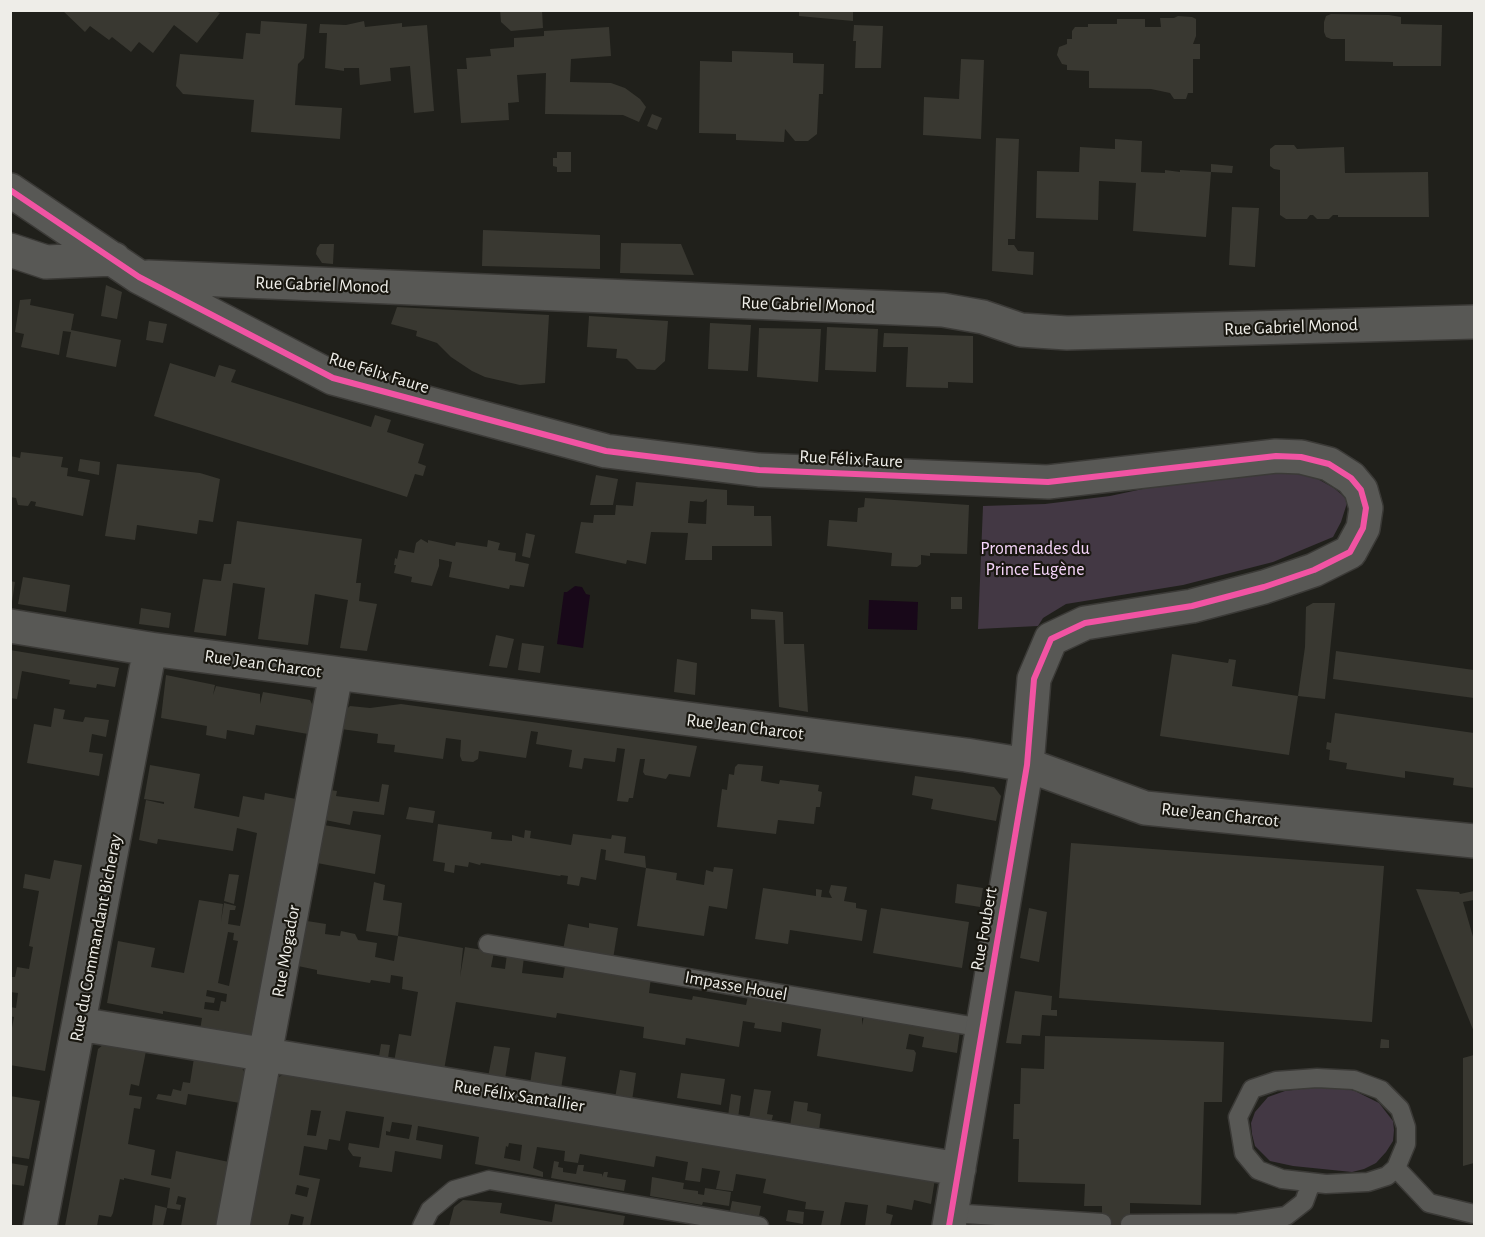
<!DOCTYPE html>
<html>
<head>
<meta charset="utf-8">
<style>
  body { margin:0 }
  #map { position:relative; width:1485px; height:1237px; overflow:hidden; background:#20201b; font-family:"Alegreya Sans",sans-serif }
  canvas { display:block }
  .frame { position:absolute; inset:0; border:12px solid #eeede8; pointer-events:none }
</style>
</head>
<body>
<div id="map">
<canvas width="1485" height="1237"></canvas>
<div class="frame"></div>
</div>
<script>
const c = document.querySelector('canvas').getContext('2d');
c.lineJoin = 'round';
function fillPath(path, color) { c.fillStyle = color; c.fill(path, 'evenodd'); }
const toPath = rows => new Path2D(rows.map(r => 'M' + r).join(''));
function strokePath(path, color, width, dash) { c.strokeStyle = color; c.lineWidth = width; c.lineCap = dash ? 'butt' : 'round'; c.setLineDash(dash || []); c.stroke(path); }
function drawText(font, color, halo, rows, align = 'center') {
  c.font = font + ' "Alegreya Sans",sans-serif'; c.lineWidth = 4.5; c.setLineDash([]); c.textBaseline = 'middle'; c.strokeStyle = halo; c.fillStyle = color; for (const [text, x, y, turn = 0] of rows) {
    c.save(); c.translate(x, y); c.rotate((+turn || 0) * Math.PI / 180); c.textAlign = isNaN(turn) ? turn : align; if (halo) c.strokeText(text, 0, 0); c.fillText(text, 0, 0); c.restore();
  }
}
fillPath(toPath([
  [1231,470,1305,472,1334,488,1348,500,1341,522,1333,537,1273,562,1183,585,1066,604,1043,618,1038,626,978,629,983,506,1045,504,1110,496],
  [1308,1088,1344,1088,1355,1091,1379,1103,1393,1121,1394,1130,1393,1141,1386,1152,1376,1163,1364,1169,1352,1172,1293,1166,1270,1161,1255,1146,1252,1134,1251,1123,1255,1112,1268,1097,1285,1091]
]), '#433844');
fillPath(toPath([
  [575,586,582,587,586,594,590,595,583,648,557,644,564,592,567,592],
  [869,600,918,602,917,630,868,629]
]), '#180819');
fillPath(toPath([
  [62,10,211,10,220,13,197,43,174,25,153,53,139,42,131,52,112,37,109,40,90,26,85,32],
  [500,10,542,10,543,28,511,31,501,22],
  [799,10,853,10,853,21,799,16],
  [1331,14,1389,15,1401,17,1401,24,1442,25,1441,66,1393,66,1393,62,1345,61,1345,39,1331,39,1326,37,1324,32,1324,22,1326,16],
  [1178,16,1192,17,1196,19,1196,36,1193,44,1200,44,1200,59,1193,59,1193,93,1188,93,1186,99,1174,99,1170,93,1151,89,1089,88,1089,71,1067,70,1067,65,1062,64,1057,55,1059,47,1067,44,1067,39,1072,39,1072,31,1075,27,1088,27,1088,24,1117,24,1117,19,1145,19,1145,27,1161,27,1160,18,1174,18],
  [261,21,307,24,304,58,298,64,295,105,342,108,340,139,251,132,254,100,183,94,176,86,180,54,243,59,246,33,260,34],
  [364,21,365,27,402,23,402,27,427,25,434,111,414,113,410,66,390,68,391,81,360,85,359,68,344,68,344,71,325,68,327,33,319,33,320,24,346,25],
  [854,25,883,26,881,68,855,68,856,41,853,41],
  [609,27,611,56,571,59,570,82,611,83,625,88,640,99,646,107,639,122,623,115,545,114,546,73,517,75,519,102,508,103,509,120,461,123,457,69,467,69,466,58,491,56,490,49,514,47,514,38,544,36,544,31],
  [732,51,793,53,793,63,824,64,823,94,819,94,817,134,808,141,795,141,785,129,784,142,736,140,736,134,699,133,700,61,732,62],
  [961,59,984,60,981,139,923,135,924,97,959,99],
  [652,114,662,118,657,130,647,126],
  [996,138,1019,139,1015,239,1008,239,1008,245,1014,245,1018,251,1034,252,1033,275,992,271],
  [1115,139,1142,141,1141,172,1165,173,1165,170,1180,172,1180,170,1211,172,1211,164,1233,166,1232,173,1211,172,1206,237,1133,231,1136,183,1099,181,1098,220,1036,218,1037,171,1079,172,1080,147,1115,149],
  [1275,145,1294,145,1297,149,1344,147,1345,173,1428,172,1429,217,1338,217,1338,215,1333,215,1329,219,1317,219,1313,215,1310,215,1307,219,1286,219,1280,215,1280,170,1274,169,1270,166,1270,149],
  [557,152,571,152,571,172,557,172,557,167,553,166,553,158,557,158],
  [1232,207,1259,208,1255,267,1229,265],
  [483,230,600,235,600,269,482,266],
  [621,243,681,244,694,275,620,273],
  [320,244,334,244,333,264,322,263,316,254,317,248],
  [106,285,122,292,117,319,101,316],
  [31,299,30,305,74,314,71,330,121,340,116,367,66,357,71,332,63,331,59,355,21,347,24,334,15,332,20,300],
  [397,307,549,315,545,383,520,385,485,377,472,371,451,357,437,343,416,336,417,331,391,324],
  [589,316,668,321,665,361,655,370,637,369,627,359,616,358,617,349,587,347],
  [149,321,167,324,163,343,146,340],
  [710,323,751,325,748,371,708,369],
  [827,327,878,329,876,372,825,370],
  [759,328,821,329,818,382,757,377],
  [884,333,973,336,973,383,948,382,948,388,906,387,908,347,883,347],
  [170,363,215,377,219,365,236,370,231,382,371,427,375,415,391,420,387,432,424,444,418,463,426,466,423,476,415,474,407,497,154,416],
  [21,452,63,457,61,467,68,468,67,476,90,480,83,516,35,506,36,502,31,501,28,506,18,505,16,498,10,497,10,456,20,458],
  [80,459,100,462,99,475,78,471],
  [117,464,200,473,220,479,213,522,199,520,197,534,137,525,135,540,105,536],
  [596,475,618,479,613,505,590,505],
  [636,482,727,490,727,505,754,506,754,516,771,516,772,546,712,546,712,560,685,560,688,533,651,532,646,564,627,560,626,564,575,553,581,522,593,523,594,515,615,515,616,505,633,506],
  [707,499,706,524,688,523,690,501,703,502],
  [865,498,969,505,967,554,930,553,930,556,921,555,921,564,917,567,891,566,892,553,827,546,829,520,857,522,858,508,864,507],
  [237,521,362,539,356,583,361,583,359,601,377,604,367,651,340,648,348,600,315,594,308,645,258,639,265,588,233,583,226,636,194,632,203,579,221,581,224,564,231,564],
  [526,533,535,535,530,558,522,556],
  [421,539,428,543,428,540,455,546,456,542,487,547,488,540,500,543,498,550,516,553,515,561,529,564,524,587,510,585,509,589,449,577,452,562,439,559,439,566,432,586,411,582,412,577,394,573,396,565,394,565,395,558,397,559,399,550,414,553,416,543],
  [23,577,70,585,66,612,18,604],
  [10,581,15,582,12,602,10,602],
  [951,597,962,597,962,609,951,609],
  [1313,603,1335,603,1325,699,1298,696,1305,647,1306,607],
  [141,608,171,613,169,628,139,624],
  [751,609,783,612,784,644,804,644,808,712,779,707,775,620,751,619],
  [496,635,514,639,507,668,489,666],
  [522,643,544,646,540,673,518,670],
  [10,650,119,668,115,687,97,684,96,688,69,684,70,680,22,671,17,699,10,698],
  [1336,651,1474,670,1474,698,1333,679],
  [1172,654,1228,663,1229,659,1236,660,1232,686,1298,696,1289,755,1160,736],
  [677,659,697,663,695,695,674,692],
  [166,675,215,685,213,695,216,686,260,694,260,704,263,692,310,700,313,706,308,734,256,725,254,735,227,730,226,739,206,735,207,726,161,718],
  [401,704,532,722,697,746,690,777,669,774,666,779,645,775,643,772,645,759,640,759,633,798,629,798,628,802,617,801,625,749,617,748,615,762,584,758,582,769,569,767,572,750,536,744,538,732,531,731,526,758,479,751,478,759,473,762,462,761,460,756,461,740,446,738,443,759,394,752,395,745,377,743,378,734,341,729,345,710,350,706,370,708],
  [54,708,65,710,63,719,83,722,85,717,109,720,106,737,92,734,89,752,103,754,99,776,27,763,34,724,51,727],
  [1335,713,1474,733,1474,788,1453,785,1454,778,1405,771,1405,778,1346,769,1347,763,1329,760,1330,750,1326,749,1327,742,1331,743],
  [738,764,763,766,761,781,779,784,780,780,819,785,818,791,822,792,820,807,816,807,814,824,778,820,776,834,717,827,722,789,727,790,729,774,734,775,735,767],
  [150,765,200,774,194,808,239,817,243,796,264,800,265,793,296,799,252,1038,200,1030,202,1018,163,1011,163,1014,107,1003,118,941,155,948,151,967,184,973,199,900,223,904,221,922,224,903,236,906,235,910,230,910,228,924,240,926,244,906,257,833,237,828,233,851,158,839,157,844,139,840,146,800,164,804,164,802,144,799],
  [228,932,234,933,233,940,238,941,229,986,218,983],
  [207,990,227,994,226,1002,221,1001,219,1011,204,1009,205,1002,214,1003,215,998,206,996],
  [915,776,994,787,1001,796,996,821,931,809,933,799,912,795],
  [382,784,389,785,384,815,353,811,350,825,325,820,330,790,337,791,336,796,379,802],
  [409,807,435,811,433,823,406,819],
  [438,824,492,832,491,839,512,841,512,835,524,838,525,830,531,831,530,838,571,845,573,834,611,839,612,835,626,837,624,853,645,856,646,868,677,873,676,880,704,885,706,870,713,872,714,867,733,869,727,909,709,906,704,936,637,926,646,868,605,860,606,850,601,849,596,880,581,877,579,886,567,884,568,876,561,875,560,876,481,863,480,865,469,862,468,867,455,865,454,873,444,871,445,863,433,861],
  [324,825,381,835,375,874,317,863],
  [1071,843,1384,866,1372,1022,1059,998],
  [54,860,82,865,45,1071,10,1065,10,1038,14,1017,10,1016,10,1007,16,1008,18,993,10,992,10,977,15,977,17,967,29,969,33,947,29,946,39,891,23,888,25,874,50,879],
  [229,874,239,875,234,904,224,901],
  [374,882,385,885,383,900,402,903,398,936,366,931],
  [957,884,983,888,980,907,955,903],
  [831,885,847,887,844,901,856,903,856,908,867,910,862,941,790,930,788,944,755,939,763,888,816,896,816,889,822,890,821,897,832,898,829,892],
  [1416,889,1459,892,1460,894,1474,891,1474,900,1463,902,1474,940,1474,1032],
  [881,908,969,922,962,968,873,953],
  [1029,908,1047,912,1039,962,1020,958],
  [307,921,326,924,325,934,340,936,341,931,355,934,358,940,377,943,375,957,394,961,398,936,463,948,460,977,465,947,494,952,491,967,505,969,507,954,524,957,522,973,563,978,565,966,651,978,649,993,692,1000,693,996,746,1005,748,996,862,1015,862,1025,864,1016,960,1031,957,1053,922,1047,924,1037,909,1034,906,1049,914,1050,916,1053,913,1071,911,1072,817,1056,821,1029,782,1022,781,1032,754,1028,755,1023,743,1021,739,1047,686,1038,685,1045,643,1038,644,1027,557,1013,556,1018,456,1002,444,1070,394,1062,399,1034,411,1036,418,992,402,989,403,977,391,975,390,983,371,980,370,983,317,974,317,970,298,966],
  [589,923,618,928,613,959,563,950,568,924,589,928],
  [1015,991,1052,996,1051,1010,1057,1010,1057,1016,1042,1015,1040,1036,1022,1035,1021,1044,1006,1043],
  [1045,1036,1224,1042,1222,1102,1204,1102,1201,1205,1130,1203,1130,1226,1102,1226,1102,1206,1084,1206,1085,1184,1018,1182,1019,1139,1013,1139,1014,1104,1020,1104,1021,1068,1044,1069],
  [1381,1039,1389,1040,1389,1048,1380,1048],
  [104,1044,146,1051,139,1086,131,1084,129,1095,142,1097,140,1109,134,1108,128,1144,155,1150,151,1175,171,1179,176,1151,229,1162,217,1226,181,1226,186,1198,178,1196,176,1204,181,1205,180,1210,167,1208,163,1226,152,1226,155,1205,167,1208,170,1188,124,1178,124,1180,120,1179,113,1213,111,1217,99,1215,97,1226,65,1226,98,1049],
  [381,1044,390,1045,388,1058,379,1057],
  [494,1046,510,1048,505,1079,488,1077],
  [535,1052,566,1057,561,1089,530,1084],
  [1474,1055,1474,1163,1463,1166,1463,1058],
  [194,1058,240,1065,245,1073,240,1103,188,1094,186,1105,156,1099,158,1094,171,1096,173,1089,181,1091,183,1082,190,1083],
  [620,1070,636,1073,632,1101,615,1098],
  [286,1073,935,1179,931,1204,914,1200,912,1210,887,1205,886,1213,893,1215,890,1226,865,1226,868,1205,845,1202,840,1226,821,1226,824,1211,805,1209,806,1202,763,1193,766,1179,736,1174,733,1191,731,1191,716,1189,720,1171,702,1168,700,1182,685,1180,688,1162,656,1156,654,1167,580,1154,578,1163,564,1161,565,1151,537,1147,533,1168,543,1172,543,1177,475,1164,479,1137,418,1126,416,1140,443,1145,441,1159,395,1151,392,1172,359,1167,361,1157,353,1156,348,1149,349,1143,379,1148,384,1117,346,1111,340,1141,329,1139,327,1150,304,1146,299,1175,320,1179,310,1226,302,1226,304,1217,291,1214,288,1226,250,1226,277,1078],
  [311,1110,321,1111,316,1136,307,1135],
  [392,1122,412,1125,409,1139,386,1135,386,1131,390,1132],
  [509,1143,522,1145,520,1161,504,1158,506,1146,508,1147],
  [297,1185,309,1188,307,1197,295,1194],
  [681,1073,725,1079,721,1105,677,1098],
  [754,1089,771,1091,767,1114,773,1115,771,1123,749,1119],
  [731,1094,741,1096,738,1118,728,1116],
  [10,1096,40,1101,29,1159,10,1156],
  [794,1101,808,1103,807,1111,821,1114,819,1131,790,1126],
  [554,1161,559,1162,558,1167,563,1168,563,1172,576,1174,578,1165,584,1165,583,1171,602,1174,602,1177,604,1172,608,1172,607,1177,626,1180,624,1191,551,1178],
  [10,1163,28,1166,24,1186,10,1184],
  [652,1177,684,1183,683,1189,698,1191,698,1194,704,1195,705,1188,731,1192,729,1206,703,1202,702,1205,650,1196],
  [463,1200,502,1203,500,1213,552,1222,555,1204,625,1216,623,1226,449,1226,454,1207],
  [732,1201,761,1206,759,1216,730,1211],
  [788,1210,804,1212,803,1224,786,1221]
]), '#393831');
const service = toPath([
  [488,944,983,1028],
  [1317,1078,1354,1080,1381,1090,1400,1109,1406,1127,1406,1144,1396,1168,1387,1176,1368,1182,1326,1184,1282,1179,1258,1170,1244,1153,1238,1117,1252,1089,1276,1081,1317,1078],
  [1396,1168,1429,1203,1474,1214],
  [951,1213,1102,1223],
  [1130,1224,1238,1223,1286,1216,1304,1202,1311,1183],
  [422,1226,430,1210,454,1190,489,1180,759,1226]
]);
const minor = toPath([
  [10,190,139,277,333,378,606,451,759,470,1048,482,1276,456,1301,457,1329,464,1351,478,1361,490,1366,508,1363,528,1350,552,1314,570,1264,587,1192,606,1085,623,1051,639,1034,679,1027,765,949,1226],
  [10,250,46,262,114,259],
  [148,277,943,310,983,317,1021,330,1067,333,1474,322],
  [10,626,150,649,966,755,1027,765,1145,808,1474,841],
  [79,1024,959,1169],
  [40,1226,150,649],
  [233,1226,336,674]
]);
strokePath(service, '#3b3a37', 21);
strokePath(minor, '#3b3a37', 36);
strokePath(service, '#585855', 18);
strokePath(minor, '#585855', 33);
strokePath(toPath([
  [10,190,139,277,333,378,606,451,759,470,1048,482,1276,456,1301,457,1329,464,1351,478,1361,490,1366,508,1363,528,1350,552,1314,570,1264,587,1192,606,1085,623,1051,639,1034,679,1027,765,949,1226]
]), '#f153a3', 6);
drawText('18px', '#eeede8', '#191710', [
  ["Rue Gabriel Monod",322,285,2],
  ["Rue Gabriel Monod",808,305,2],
  ["Rue Gabriel Monod",1291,327,-2],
  ["Rue Félix Faure",379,373,17],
  ["Rue Félix Faure",851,459,3],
  ["Rue Jean Charcot",263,664,8],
  ["Rue Jean Charcot",745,727,7],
  ["Rue Jean Charcot",1220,815,6],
  ["Rue Foubert",984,929,-80],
  ["Rue du Commandant Bicheray",96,938,-79],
  ["Rue Mogador",286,951,-80],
  ["Impasse Houel",736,986,10],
  ["Rue Félix Santallier",519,1096,9]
]);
drawText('18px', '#f6d5fa', '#191710', [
  ["Promenades du",1035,549],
  ["Prince Eugène",1035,570]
]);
</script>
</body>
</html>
